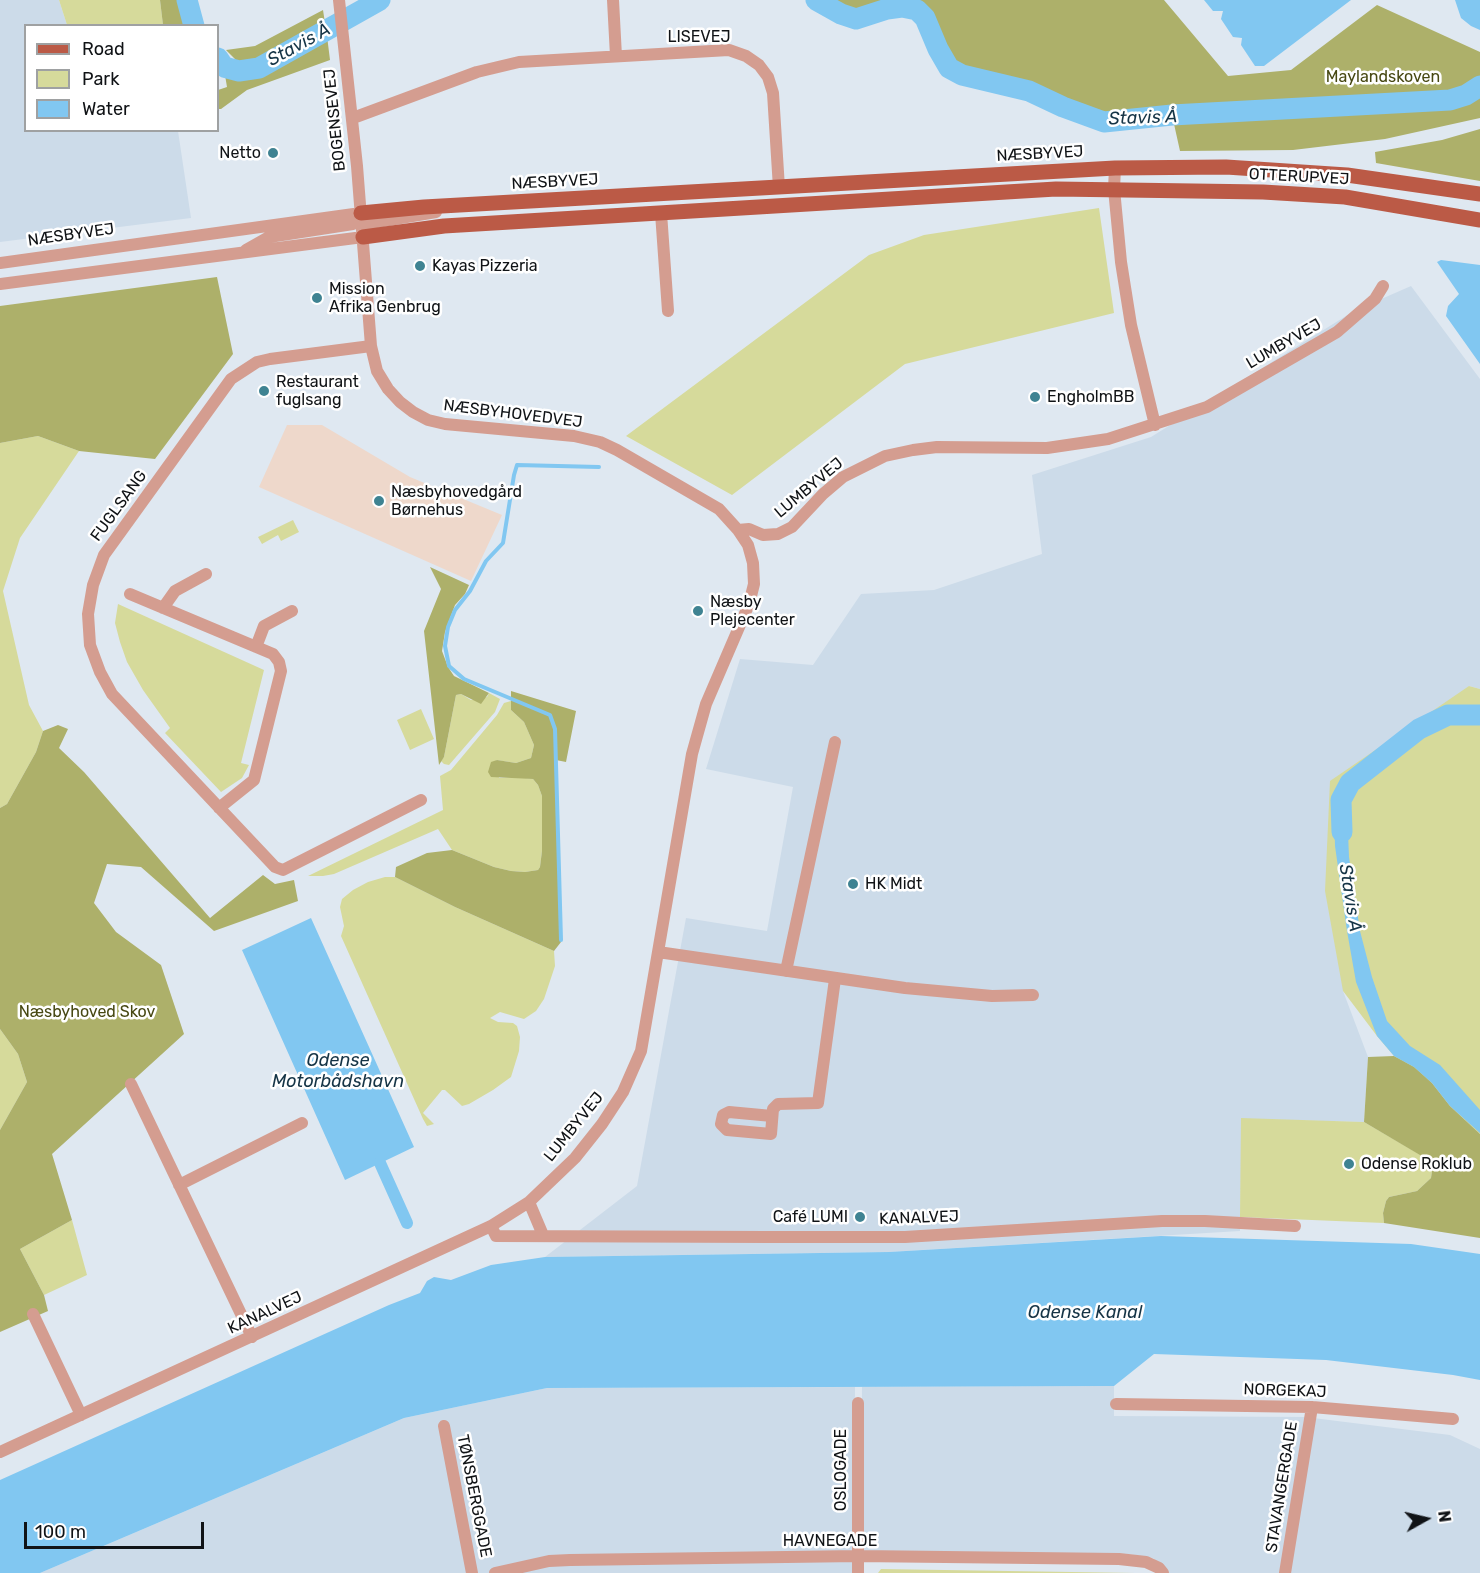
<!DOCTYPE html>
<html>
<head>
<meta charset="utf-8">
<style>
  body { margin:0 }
  #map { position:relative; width:1480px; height:1573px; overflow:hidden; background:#dfe8f1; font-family:Rubik,sans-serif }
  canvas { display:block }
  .legend { position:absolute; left:24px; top:24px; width:195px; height:108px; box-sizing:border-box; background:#fff; border:2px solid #9fa1a2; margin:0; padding:8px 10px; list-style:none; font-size:18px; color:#101316 }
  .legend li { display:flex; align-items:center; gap:12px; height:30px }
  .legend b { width:30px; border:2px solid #9fa1a2 }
  .north { position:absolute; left:1396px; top:1489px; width:60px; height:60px; -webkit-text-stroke:4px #fff; paint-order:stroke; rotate:82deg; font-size:16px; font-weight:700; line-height:24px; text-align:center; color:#101316 }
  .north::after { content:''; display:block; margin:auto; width:21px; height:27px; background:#101316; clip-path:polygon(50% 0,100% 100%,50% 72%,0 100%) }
  .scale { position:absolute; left:24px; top:1522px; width:180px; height:27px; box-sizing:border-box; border:3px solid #101316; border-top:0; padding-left:8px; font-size:18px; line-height:21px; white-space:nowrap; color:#101316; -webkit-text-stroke:4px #fff; paint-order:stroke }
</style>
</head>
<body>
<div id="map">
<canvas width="1480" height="1573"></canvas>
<ul class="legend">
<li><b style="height:8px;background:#bb5a46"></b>Road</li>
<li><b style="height:16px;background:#d6da9b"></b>Park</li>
<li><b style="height:16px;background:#81c7f1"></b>Water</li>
</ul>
<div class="north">N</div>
<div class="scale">100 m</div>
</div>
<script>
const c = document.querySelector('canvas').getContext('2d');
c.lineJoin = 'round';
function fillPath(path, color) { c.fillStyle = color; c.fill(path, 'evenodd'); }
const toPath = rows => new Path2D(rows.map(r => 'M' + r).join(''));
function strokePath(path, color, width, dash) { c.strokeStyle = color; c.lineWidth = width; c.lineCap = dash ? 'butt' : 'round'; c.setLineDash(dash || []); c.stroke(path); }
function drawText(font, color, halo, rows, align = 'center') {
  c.font = font + ' Rubik,sans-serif'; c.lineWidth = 5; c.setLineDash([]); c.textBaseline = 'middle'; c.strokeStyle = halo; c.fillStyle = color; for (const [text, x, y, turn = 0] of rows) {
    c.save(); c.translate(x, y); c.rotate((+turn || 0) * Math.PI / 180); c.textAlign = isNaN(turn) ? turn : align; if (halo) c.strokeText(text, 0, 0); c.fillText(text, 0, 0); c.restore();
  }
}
fillPath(toPath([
  [0,0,59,0,67,25,26,26,26,130,178,131,191,218,0,242],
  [1411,286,1480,379,1480,689,1469,686,1343,991,1368,1057,1364,1122,1242,1119,1240,1231,889,1252,545,1257,637,1186,686,918,767,931,793,787,706,769,740,659,813,665,861,594,934,590,1042,554,1032,475,1151,437,1354,311],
  [1114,1386,1114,1416,1305,1417,1450,1435,1480,1449,1480,1573,1169,1573,1153,1558,1128,1554,861,1552,862,1387],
  [855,1387,854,1573,40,1573,404,1418,547,1388]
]), '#ccdbe9');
fillPath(toPath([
  [287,425,322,425,410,477,502,515,471,581,259,487]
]), '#eed8cb');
fillPath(toPath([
  [59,0,160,0,163,25,67,25],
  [1099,208,1114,313,905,364,732,495,626,436,869,255,924,235],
  [38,436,79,451,20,538,3,591,29,705,43,731,36,752,7,804,0,808,0,443],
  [293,520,299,532,281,541,278,535,262,544,258,537],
  [118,604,264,670,241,763,249,765,242,778,221,792,165,733,170,728,143,690,127,662,120,642,115,623],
  [1469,686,1480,689,1480,1134,1450,1106,1432,1083,1394,1056,1377,1036,1343,991,1325,891,1330,781],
  [489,693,500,699,495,712,449,765,444,764,441,761,444,757,456,695,461,694,471,700,487,697],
  [511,701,511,710,524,722,534,745,531,758,516,763,496,760,499,778,518,777,533,779,538,785,542,796,542,851,540,867,538,870,525,872,511,871,494,867,452,850,438,829,334,874,323,876,308,876,443,810,440,776,451,770,497,715,504,703],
  [421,709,434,739,410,750,397,720],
  [385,877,395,877,455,907,554,951,555,966,544,999,536,1011,524,1019,500,1012,490,1018,498,1022,513,1023,517,1026,520,1037,519,1051,511,1077,493,1090,469,1104,462,1106,445,1090,442,1090,423,1113,434,1124,427,1126,423,1119,341,936,344,926,340,907,342,899,353,890,368,882],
  [0,1029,18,1054,27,1082,0,1130],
  [1241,1118,1364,1122,1426,1158,1432,1171,1431,1178,1417,1191,1389,1197,1386,1201,1383,1213,1384,1223,1240,1217],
  [72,1220,87,1275,44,1295,20,1249],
  [881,1569,1135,1573,878,1573]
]), '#d6da9b');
fillPath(toPath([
  [160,0,179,0,184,25,163,25],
  [816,0,1164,0,1228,76,1291,70,1377,5,1480,52,1480,118,1385,139,1293,150,1180,151,1172,115,1104,122,1063,107,1029,91,962,75,949,68,938,49,925,18,917,10,902,7,887,9,856,19,841,14],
  [323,10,325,23,261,60,243,63,236,60,226,50,255,46],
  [327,36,330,60,247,90,221,109,218,109,218,90,227,87,225,75,240,79,251,76],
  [1480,129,1480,181,1376,163,1375,152,1442,140],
  [217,277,233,354,155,459,79,451,38,436,0,443,0,306],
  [430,567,469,585,465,594,455,605,445,632,442,651,448,667,454,676,489,693,481,704,461,694,456,695,444,757,439,765,424,631,441,589],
  [511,691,576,711,566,762,556,760,561,942,554,951,455,907,395,877,396,867,427,853,452,850,494,867,511,871,525,872,538,870,540,867,542,851,542,796,538,785,533,779,491,777,488,772,491,762,497,760,516,763,531,758,534,745,524,722,511,710],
  [58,725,68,729,59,748,84,772,210,918,263,875,275,884,294,880,298,901,214,931,141,867,107,864,94,903,116,932,161,965,184,1034,52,1154,72,1220,20,1249,44,1295,48,1311,0,1332,0,1130,27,1082,18,1054,0,1029,0,808,7,804,36,752,43,731],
  [1394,1056,1414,1067,1432,1083,1450,1106,1480,1134,1480,1238,1384,1223,1383,1213,1386,1201,1389,1197,1417,1191,1431,1178,1432,1171,1425,1158,1364,1122,1368,1057]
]), '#adb06a');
fillPath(toPath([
  [1204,0,1351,0,1264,66,1255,66,1241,45,1242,38,1233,37,1221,19,1223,11,1213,11],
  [1455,0,1480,0,1480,30,1471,26,1461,18],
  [1441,260,1480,265,1480,364,1446,316,1448,306,1459,294,1437,262],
  [1334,803,1347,808,1349,857,1360,931,1372,977,1387,1021,1410,1046,1440,1065,1480,1110,1480,1133,1450,1106,1432,1083,1414,1067,1394,1056,1377,1036,1356,982,1347,931,1335,846],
  [311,918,414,1147,345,1180,242,950],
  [1161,1236,1411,1244,1480,1254,1480,1380,1453,1375,1326,1360,1154,1354,1114,1386,547,1388,404,1418,40,1573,0,1573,0,1480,389,1305,420,1293,427,1281,434,1277,451,1280,491,1265,545,1257,889,1252]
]), '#81c7f1');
strokePath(toPath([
  [561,940,555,729,550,715,464,679,449,666,445,646,448,627,455,610,470,591,486,561,503,543,514,475,517,465,599,467]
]), '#81c7f1', 4);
strokePath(toPath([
  [380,1163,407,1223]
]), '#81c7f1', 12);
strokePath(toPath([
  [187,0,194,26],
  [816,0,841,14,856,19,887,9,902,7,917,10,925,18,938,49,949,68,962,75,1029,91,1063,107,1104,122,1172,115,1450,100,1466,95,1480,86],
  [218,58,224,67,239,71,259,68,380,0],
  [1342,832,1341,800,1350,783,1419,729,1448,715,1480,715]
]), '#81c7f1', 21);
strokePath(toPath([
  [613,0,616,56],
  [353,118,477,72,519,62,729,50,746,56,759,65,768,77,773,93,779,188],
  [1115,168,1114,189,1121,262,1131,325,1155,425],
  [661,213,668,311],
  [363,235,371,223,436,212],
  [246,250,269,237,353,224,361,213],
  [0,263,361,213],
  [0,284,363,237],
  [371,346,270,359,257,362,231,379,104,555,93,585,88,614,90,645,100,672,112,694,275,867,283,870,421,800],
  [738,530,749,529,763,535,778,534,792,527,823,494,843,477,885,456,913,450,937,447,1047,448,1108,439,1207,407,1337,332,1375,299,1383,286],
  [130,594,273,654,279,662,281,671,254,780,219,808],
  [163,608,175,591,206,574],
  [256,647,264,626,292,611],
  [658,952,905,988,992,996,1033,995],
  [786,971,835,742],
  [131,1084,252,1337],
  [772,1116,729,1112,723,1115,721,1124,727,1130,771,1134,773,1109,778,1104,818,1103,835,979],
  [179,1185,302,1123],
  [529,1202,543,1235],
  [491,1226,496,1236,765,1237,905,1237,1162,1221,1205,1221,1295,1226],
  [33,1314,81,1415],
  [1116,1404,1312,1407,1453,1419],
  [444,1426,472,1573],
  [0,1452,491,1226,529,1202,575,1158,602,1124,623,1092,641,1051,692,754,706,704,749,604,754,584,753,563,748,545,738,530,719,509,617,450,600,442,574,436,445,424,428,420,413,412,400,402,388,389,377,371,371,346,357,166,339,0],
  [495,1573,549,1561,570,1560,858,1556,1119,1559,1146,1562,1159,1568,1163,1573],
  [858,1573,858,1403],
  [1285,1573,1312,1407]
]), '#d49d90', 12);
strokePath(toPath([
  [361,213,424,207,1115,168,1226,167,1347,175,1480,194],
  [363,237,444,226,1056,189,1263,192,1345,197,1480,220]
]), '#bb5a46', 15);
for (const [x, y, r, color] of [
  [273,153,6,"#3f8392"],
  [420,266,6,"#3f8392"],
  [317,298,6,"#3f8392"],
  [264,391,6,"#3f8392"],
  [1035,397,6,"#3f8392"],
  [379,501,6,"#3f8392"],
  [698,611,6,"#3f8392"],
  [853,884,6,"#3f8392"],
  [1349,1164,6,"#3f8392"],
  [860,1217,6,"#3f8392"]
]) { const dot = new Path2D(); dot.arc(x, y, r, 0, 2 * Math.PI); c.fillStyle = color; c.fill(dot); strokePath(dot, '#fff', 2); }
drawText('16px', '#101316', '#fff', [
  ["LISEVEJ",699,37],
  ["BOGENSEVEJ",335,120,-96],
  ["NÆSBYVEJ",1040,154,-3],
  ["OTTERUPVEJ",1299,177,3],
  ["NÆSBYVEJ",555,182,-3],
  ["NÆSBYVEJ",71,235,-8],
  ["LUMBYVEJ",1284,344,-30],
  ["NÆSBYHOVEDVEJ",513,414,7],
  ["LUMBYVEJ",809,488,-40],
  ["FUGLSANG",119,506,-54],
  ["LUMBYVEJ",574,1127,-51],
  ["KANALVEJ",919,1218,-2],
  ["KANALVEJ",265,1313,-25],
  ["NORGEKAJ",1285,1391,2],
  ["OSLOGADE",841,1470,-90],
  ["STAVANGERGADE",1282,1487,-81],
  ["TØNSBERGGADE",474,1496,79],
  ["HAVNEGADE",830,1541]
]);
drawText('16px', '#474813', '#fff', [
  ["Maylandskoven",1383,77],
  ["Næsbyhoved Skov",87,1012]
]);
drawText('16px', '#101316', '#fff', [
  ["Netto",261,153,"right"],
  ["Kayas Pizzeria",432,266],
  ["Mission",329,289],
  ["Afrika Genbrug",329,307],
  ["Restaurant",276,382],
  ["fuglsang",276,400],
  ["EngholmBB",1047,397],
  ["Næsbyhovedgård",391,492],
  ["Børnehus",391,510],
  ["Næsby",710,602],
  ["Plejecenter",710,620],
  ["HK Midt",865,884],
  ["Odense Roklub",1361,1164],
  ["Café LUMI",848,1217,"right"]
], 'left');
drawText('italic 18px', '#153446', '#fff', [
  ["Stavis Å",299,45,-29],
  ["Stavis Å",1143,118,-2],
  ["Stavis Å",1350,898,81],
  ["Odense",338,1061],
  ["Motorbådshavn",338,1082],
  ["Odense Kanal",1085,1313]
]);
</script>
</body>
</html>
